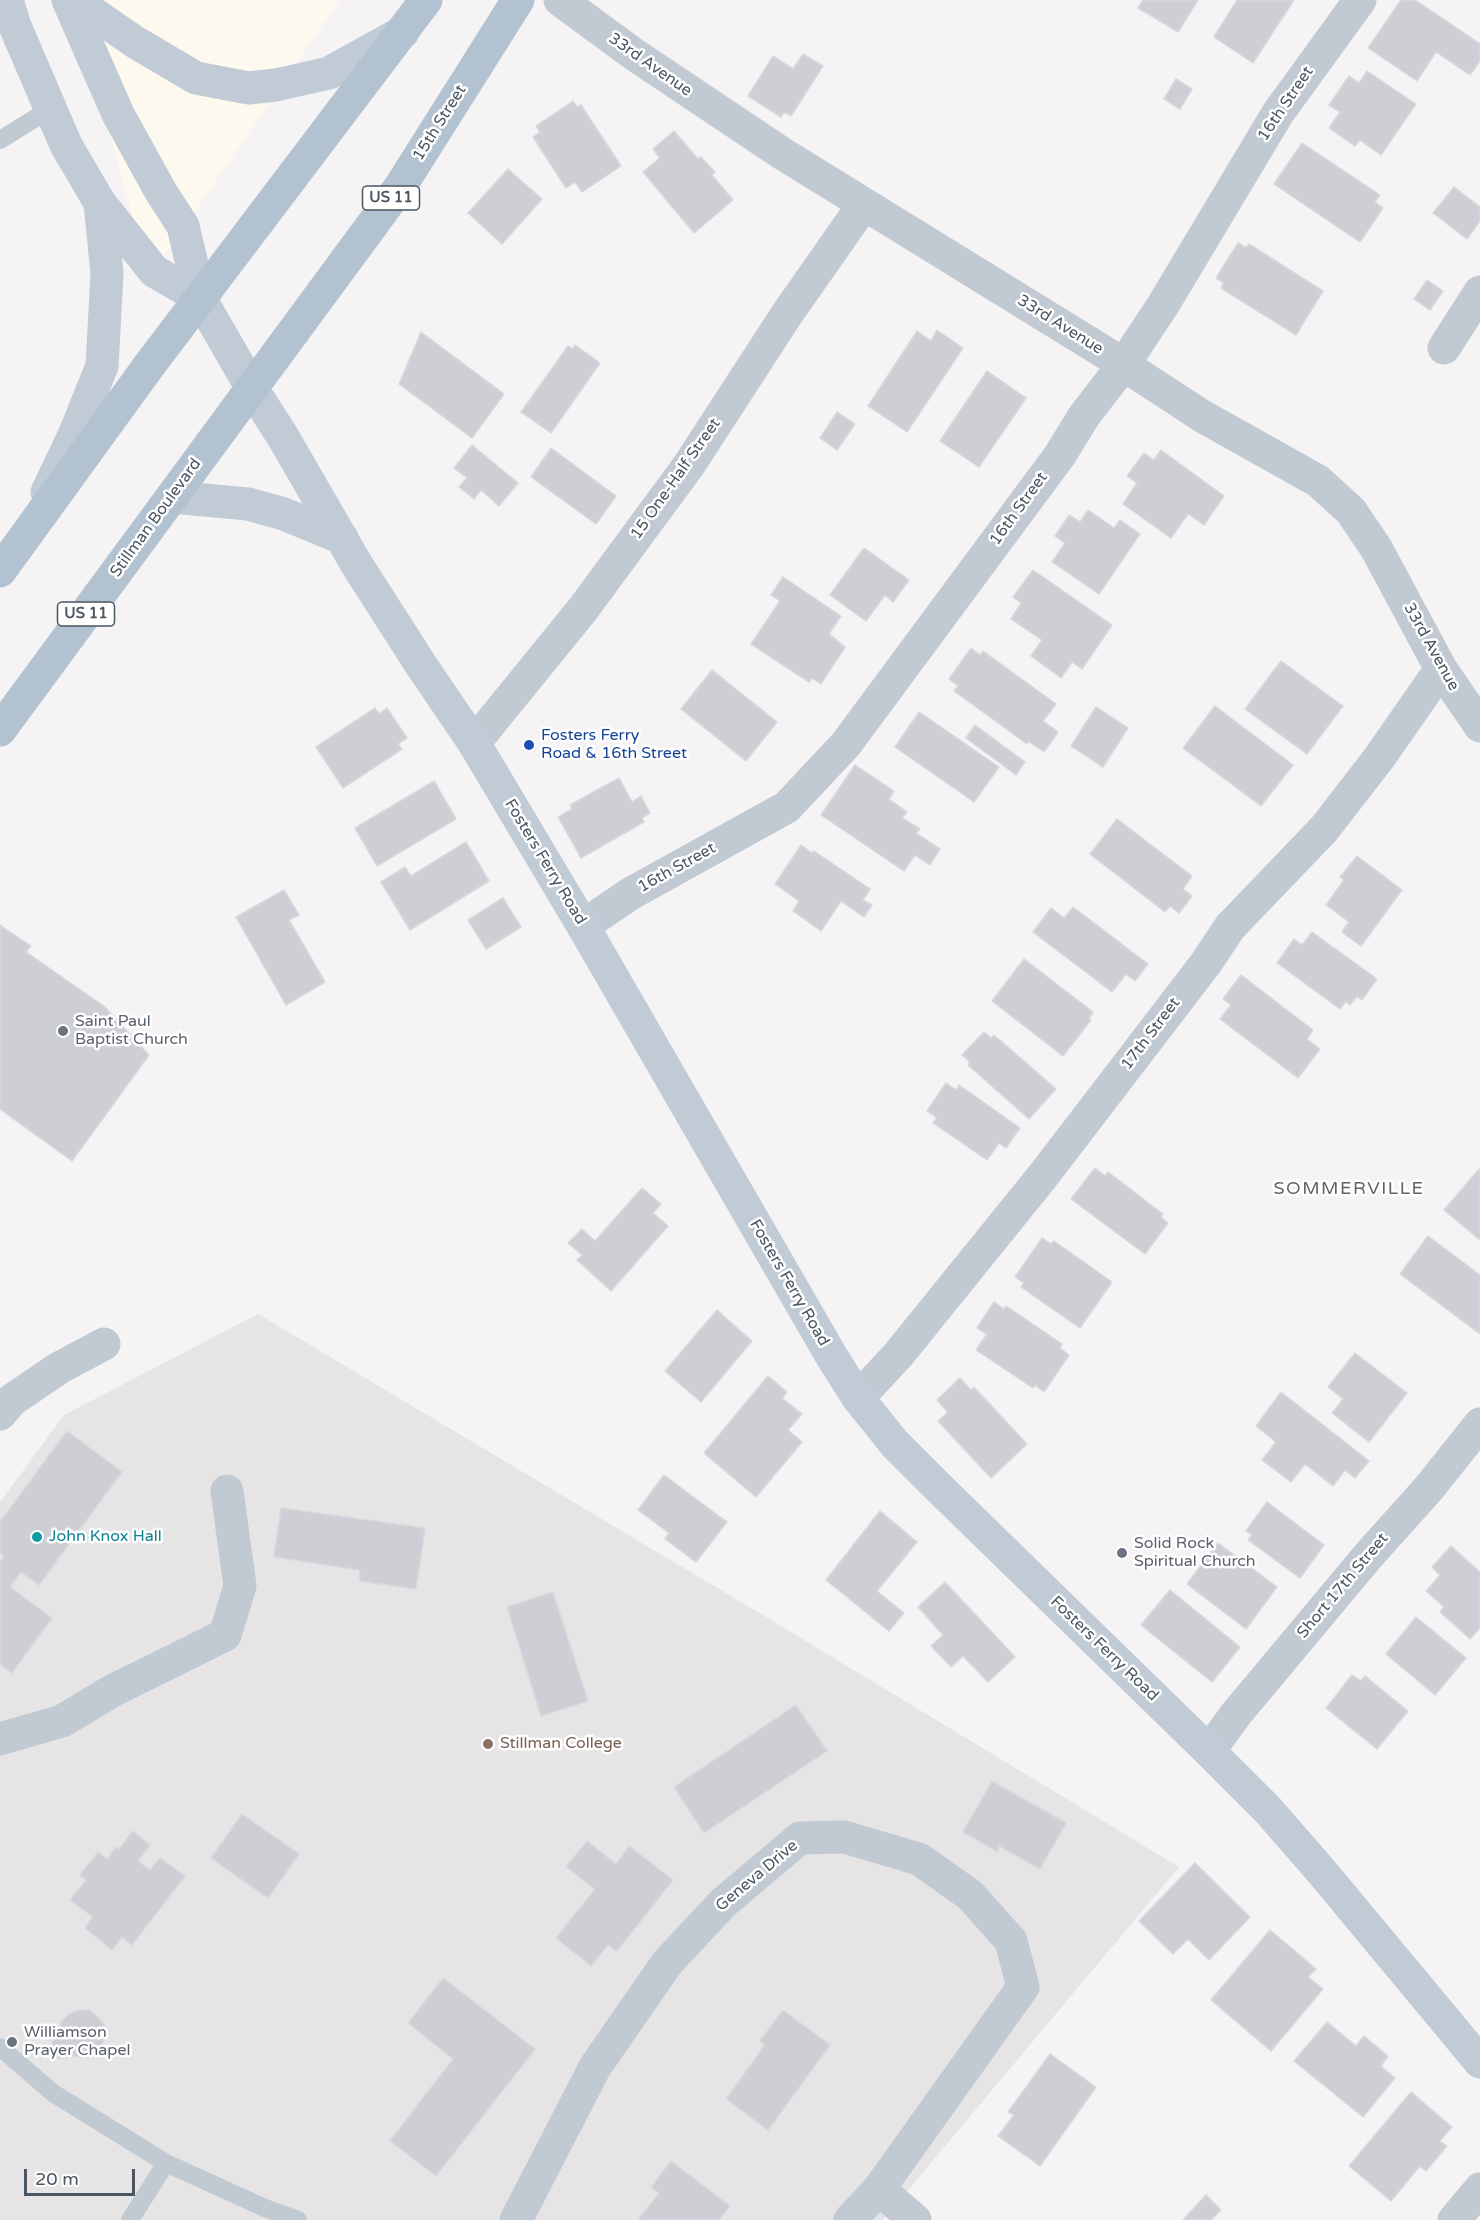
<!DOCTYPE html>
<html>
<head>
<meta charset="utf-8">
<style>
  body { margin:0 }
  #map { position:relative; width:1480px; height:2220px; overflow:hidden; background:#f5f3f3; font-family:"Varela Round",sans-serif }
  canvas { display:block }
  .scale { position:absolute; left:24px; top:2169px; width:111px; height:27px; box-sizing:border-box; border:3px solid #4a5661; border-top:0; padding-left:8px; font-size:18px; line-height:21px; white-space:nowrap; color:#4a5661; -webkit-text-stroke:4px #fff; paint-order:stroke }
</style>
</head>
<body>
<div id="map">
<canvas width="1480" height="2220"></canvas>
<div class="scale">20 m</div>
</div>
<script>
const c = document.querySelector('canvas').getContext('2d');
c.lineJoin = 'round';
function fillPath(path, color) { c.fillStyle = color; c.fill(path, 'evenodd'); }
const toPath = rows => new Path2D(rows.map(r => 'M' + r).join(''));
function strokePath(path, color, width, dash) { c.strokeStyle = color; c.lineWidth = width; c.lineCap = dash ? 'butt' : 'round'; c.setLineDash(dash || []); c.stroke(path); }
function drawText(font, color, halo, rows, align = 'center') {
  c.font = font + ' "Varela Round",sans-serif'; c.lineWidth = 5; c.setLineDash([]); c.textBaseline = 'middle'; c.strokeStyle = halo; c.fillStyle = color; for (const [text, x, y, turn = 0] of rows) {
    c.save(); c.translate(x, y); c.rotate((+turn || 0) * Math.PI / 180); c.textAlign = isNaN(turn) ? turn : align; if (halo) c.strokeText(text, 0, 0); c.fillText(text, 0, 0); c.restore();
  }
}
fillPath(toPath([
  [74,0,340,0,149,278]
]), '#fdf9ef');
fillPath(toPath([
  [258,1314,771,1620,1179,1867,883,2220,0,2220,0,1502,64,1415]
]), '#e6e4e5');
const building = toPath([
  [1143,0,1198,0,1178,32,1138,8,1143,0],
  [1237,0,1294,0,1253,63,1214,37,1237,0],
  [1401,0,1415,0,1480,44,1480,61,1470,75,1436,52,1417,81,1368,48,1401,0],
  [803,54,823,66,791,116,784,112,781,117,748,96,773,56,793,69,803,54],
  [1367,71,1416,104,1381,155,1360,140,1355,146,1329,128,1340,112,1329,105,1349,76,1359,83,1367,71],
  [1176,79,1192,89,1180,109,1164,99,1176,79],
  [573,101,577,107,581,105,621,166,582,192,575,182,566,188,533,137,540,132,536,126,573,101],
  [674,131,698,159,701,157,715,172,712,175,733,200,694,233,643,172,660,158,653,149,674,131],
  [1302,143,1380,195,1375,202,1383,208,1360,242,1274,184,1302,143],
  [508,169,542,199,502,244,468,213,508,169],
  [1454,187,1480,207,1480,221,1467,239,1433,213,1454,187],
  [1238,243,1246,248,1249,244,1323,291,1296,335,1221,288,1224,283,1216,278,1238,243],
  [1427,280,1443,291,1430,310,1414,299,1427,280],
  [937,330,963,348,907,432,868,406,917,331,931,341,937,330],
  [421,332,504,394,472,438,399,384,421,332],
  [575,345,600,363,551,433,521,412,568,346,573,349,575,345],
  [987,371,1026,398,979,467,940,441,987,371],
  [837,412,855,424,837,450,820,438,837,412],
  [472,445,518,483,499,506,481,490,474,499,459,487,467,478,454,468,472,445],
  [551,448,616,496,596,524,531,477,551,448],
  [1161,450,1224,496,1204,525,1188,514,1171,538,1123,504,1137,483,1127,476,1144,453,1154,460,1161,450],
  [1088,510,1114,528,1120,520,1140,534,1099,594,1052,562,1065,543,1055,536,1069,515,1080,522,1088,510],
  [864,548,909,580,893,602,885,595,866,621,830,595,864,548],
  [1033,570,1112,625,1082,669,1072,662,1061,678,1031,656,1042,640,1011,619,1021,603,1013,597,1033,570],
  [783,577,841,616,829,634,845,647,821,684,812,678,809,682,751,644,780,601,771,595,783,577],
  [971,648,980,655,983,651,1056,704,1043,721,1058,732,1044,752,1028,741,1027,744,954,691,958,686,949,679,971,648],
  [1281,661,1343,706,1307,754,1245,709,1281,661],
  [712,670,777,722,746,761,681,709,712,670],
  [1215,706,1293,765,1261,806,1183,748,1215,706],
  [1096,707,1128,728,1103,767,1071,746,1096,707],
  [375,708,379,714,387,708,407,738,398,744,402,749,343,788,316,747,375,708],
  [919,712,999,767,974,802,895,747,919,712],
  [975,725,1025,762,1016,775,966,738,975,725],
  [855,765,894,791,889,799,907,812,902,818,920,829,916,833,940,849,930,865,915,855,904,871,821,815,855,765],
  [619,778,632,802,641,796,650,813,642,818,644,822,581,858,558,817,572,809,570,805,619,778],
  [434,781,456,819,377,866,355,828,434,781],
  [1117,819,1192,876,1183,889,1192,896,1179,913,1170,906,1165,912,1090,854,1117,819],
  [466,842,489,881,410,930,381,882,405,867,411,876,466,842],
  [801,845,812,853,814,851,870,889,863,900,872,905,864,917,841,901,821,931,793,911,799,901,775,884,801,845],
  [1357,856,1402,890,1361,946,1342,932,1349,922,1326,905,1344,880,1340,877,1357,856],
  [284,890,299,915,289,920,325,982,286,1005,236,917,284,890],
  [503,898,521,927,486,949,468,920,503,898],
  [1073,907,1148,964,1135,981,1126,974,1112,992,1033,932,1051,908,1064,918,1073,907],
  [0,925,31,946,26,952,105,1007,149,1055,72,1161,0,1109,0,925],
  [1312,932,1377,979,1362,1000,1357,996,1350,1005,1346,1001,1340,1009,1277,963,1294,939,1302,945,1312,932],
  [1024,959,1093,1012,1089,1018,1091,1020,1063,1056,992,1001,1024,959],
  [1241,975,1313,1030,1307,1039,1320,1049,1298,1078,1220,1019,1231,1005,1223,999,1241,975],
  [984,1032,991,1038,994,1035,1056,1089,1029,1119,968,1065,970,1062,962,1055,984,1032],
  [946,1083,956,1090,959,1085,1020,1128,1006,1148,999,1143,987,1160,933,1123,937,1118,927,1111,946,1083],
  [1095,1168,1105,1176,1108,1172,1163,1214,1161,1217,1168,1223,1145,1254,1071,1199,1095,1168],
  [1480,1168,1480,1240,1444,1210,1480,1168],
  [642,1188,661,1204,653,1213,668,1226,611,1291,577,1260,582,1255,568,1243,582,1229,595,1241,642,1188],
  [1428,1236,1480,1275,1480,1334,1400,1274,1428,1236],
  [1042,1238,1051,1244,1054,1241,1112,1282,1080,1328,1021,1287,1024,1283,1015,1277,1042,1238],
  [994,1302,1004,1309,1006,1306,1062,1344,1060,1348,1069,1355,1044,1392,1035,1385,1033,1388,976,1350,987,1334,977,1328,994,1302],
  [717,1310,752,1341,701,1402,665,1371,717,1310],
  [1355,1353,1407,1393,1369,1442,1332,1413,1343,1399,1328,1387,1355,1353],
  [768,1376,787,1392,782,1398,802,1414,788,1430,802,1442,756,1497,704,1453,768,1376],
  [960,1378,971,1390,974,1387,1027,1444,991,1478,938,1421,948,1412,937,1400,960,1378],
  [1281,1392,1369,1461,1355,1478,1345,1470,1333,1486,1305,1464,1291,1482,1262,1460,1276,1442,1256,1426,1281,1392],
  [67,1431,122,1472,39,1585,21,1572,10,1587,52,1618,12,1673,0,1664,0,1562,4,1556,0,1553,0,1522,67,1431],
  [664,1475,727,1522,696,1562,665,1539,669,1533,638,1510,664,1475],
  [1267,1502,1324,1545,1300,1578,1248,1540,1252,1535,1246,1531,1267,1502],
  [281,1508,425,1528,416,1589,359,1581,360,1570,274,1557,281,1508],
  [880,1511,917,1542,877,1591,904,1613,889,1631,826,1580,880,1511],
  [1218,1543,1277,1587,1246,1629,1187,1584,1218,1543],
  [1451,1546,1480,1572,1480,1628,1470,1639,1440,1612,1444,1607,1426,1591,1440,1575,1432,1567,1451,1546],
  [945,1582,1015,1657,988,1682,963,1656,951,1667,931,1646,943,1635,918,1607,945,1582],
  [1170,1590,1240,1647,1212,1682,1141,1625,1170,1590],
  [553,1592,588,1701,541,1716,507,1607,553,1592],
  [1416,1617,1466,1658,1435,1695,1386,1654,1416,1617],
  [1352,1675,1361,1681,1365,1676,1408,1711,1377,1749,1326,1708,1352,1675],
  [796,1705,827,1751,704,1833,674,1787,796,1705],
  [992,1781,1066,1823,1040,1869,999,1846,998,1852,963,1832,992,1781],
  [242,1814,299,1854,268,1898,211,1858,242,1814],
  [133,1831,150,1845,138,1861,150,1870,160,1858,185,1876,132,1945,122,1937,112,1950,85,1928,93,1917,70,1900,86,1880,80,1875,98,1852,107,1859,116,1847,119,1849,133,1831],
  [587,1841,616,1864,629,1846,673,1880,617,1951,608,1945,591,1966,556,1938,595,1889,566,1867,587,1841],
  [1195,1863,1250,1917,1209,1960,1188,1939,1173,1954,1139,1921,1195,1863],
  [1270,1930,1316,1969,1308,1977,1323,1989,1271,2051,1211,2000,1270,1930],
  [443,1978,535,2049,436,2176,390,2141,453,2059,408,2023,443,1978],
  [78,2010,89,2010,98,2017,105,2026,104,2040,99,2050,88,2058,71,2056,68,2058,58,2058,52,2055,50,2048,53,2040,58,2035,61,2022,69,2014,78,2010],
  [783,2010,830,2045,768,2130,726,2099,765,2045,760,2041,783,2010],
  [1327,2022,1356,2046,1364,2036,1388,2056,1381,2066,1395,2078,1363,2117,1294,2061,1327,2022],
  [1050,2054,1096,2087,1040,2166,998,2136,1014,2115,1008,2112,1050,2054],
  [1411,2092,1452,2127,1440,2141,1447,2146,1426,2171,1420,2166,1391,2201,1349,2166,1411,2092],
  [671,2161,730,2206,719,2220,638,2220,659,2193,651,2187,671,2161],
  [1206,2195,1221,2210,1211,2220,1183,2220,1206,2195]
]);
fillPath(building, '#cdcfd5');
strokePath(building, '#d7d9de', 1.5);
strokePath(toPath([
  [0,140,50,109],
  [0,2047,53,2093,166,2163,265,2208,298,2220],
  [130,2220,166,2163]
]), '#c1cad2', 18);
strokePath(toPath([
  [560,0,635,55,783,154,1104,352,1202,416,1318,481,1351,511,1376,548,1441,669,1480,726],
  [1444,348,1480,292],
  [474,743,583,609,689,465,787,314,864,204],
  [583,926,630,894,787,807,846,744,1060,455,1084,416,1124,364,1163,305,1278,113,1360,0],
  [858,1398,898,1355,1042,1177,1206,963,1230,927,1324,829,1379,758,1441,669],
  [0,1414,12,1400,59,1368,104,1344],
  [0,1739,62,1721,112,1691,225,1635,240,1586,227,1491],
  [1209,1751,1236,1714,1368,1556,1429,1488,1480,1424],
  [879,2189,915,2220],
  [516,2220,595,2067,667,1963,723,1903,800,1838,844,1837,919,1859,970,1895,1011,1941,1023,1987,879,2189,850,2220],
  [1454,2220,1480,2189]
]), '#c1cad2', 33);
strokePath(toPath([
  [7,0,15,26,66,145,100,203,154,271,200,298],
  [68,0,118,114,161,192,183,226,200,298,251,387,283,437,357,565,421,665,474,743,583,926,832,1357,858,1398,895,1444,936,1485,1209,1751,1268,1810,1322,1872,1480,2062],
  [74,0,135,42,196,78,249,88,276,85,329,73,403,32],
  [47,492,75,433,102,366,107,273,100,203],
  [172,497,248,504,284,514,342,538]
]), '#c1cbd6', 33);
strokePath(toPath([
  [0,571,148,367,426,0],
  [0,730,400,187,518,0]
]), '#b3c2d1', 33);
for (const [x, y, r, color] of [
  [529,745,6,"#1a4fb4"],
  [63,1031,6,"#6b7280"],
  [37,1537,6,"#0f9aa8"],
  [1122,1553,6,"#6b7280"],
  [488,1744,6,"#8d6e63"],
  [12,2042,6,"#6b7280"]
]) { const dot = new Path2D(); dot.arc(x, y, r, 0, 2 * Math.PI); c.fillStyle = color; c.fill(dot); strokePath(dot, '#fff', 2); }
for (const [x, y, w] of [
  [391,198,57],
  [86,614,57]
]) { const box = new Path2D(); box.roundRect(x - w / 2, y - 12, w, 24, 4.5); c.fillStyle = '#fff'; c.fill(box); strokePath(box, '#4a5661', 1.5); }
drawText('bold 15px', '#4a5661', null, [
  ["US 11",391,198],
  ["US 11",86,614]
]);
drawText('16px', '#4a5661', '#fff', [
  ["33rd Avenue",650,65,35],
  ["16th Street",1286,104,-56],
  ["15th Street",440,123,-58],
  ["33rd Avenue",1060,325,32],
  ["15 One-Half Street",676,479,-55],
  ["16th Street",1019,509,-54],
  ["Stillman Boulevard",156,518,-54],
  ["33rd Avenue",1431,647,61],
  ["Fosters Ferry Road",545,862,59],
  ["16th Street",677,868,-29],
  ["17th Street",1151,1034,-53],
  ["Fosters Ferry Road",789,1283,60],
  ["Short 17th Street",1343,1586,-50],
  ["Fosters Ferry Road",1104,1649,44],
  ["Geneva Drive",757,1876,-40]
]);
drawText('16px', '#164399', '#fff', [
  ["Fosters Ferry",541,736],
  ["Road & 16th Street",541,754]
], 'left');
drawText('16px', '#5b616d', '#fff', [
  ["Saint Paul",75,1022],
  ["Baptist Church",75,1040],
  ["Solid Rock",1134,1544],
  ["Spiritual Church",1134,1562],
  ["Williamson",24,2033],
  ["Prayer Chapel",24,2051]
], 'left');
drawText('16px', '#0d838f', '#fff', [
  ["John Knox Hall",49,1537]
], 'left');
drawText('16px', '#785e54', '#fff', [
  ["Stillman College",500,1744]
], 'left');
c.letterSpacing = '1.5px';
drawText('18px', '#5f6368', '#fff', [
  ["SOMMERVILLE",1349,1189]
]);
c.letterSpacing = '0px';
</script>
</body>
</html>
